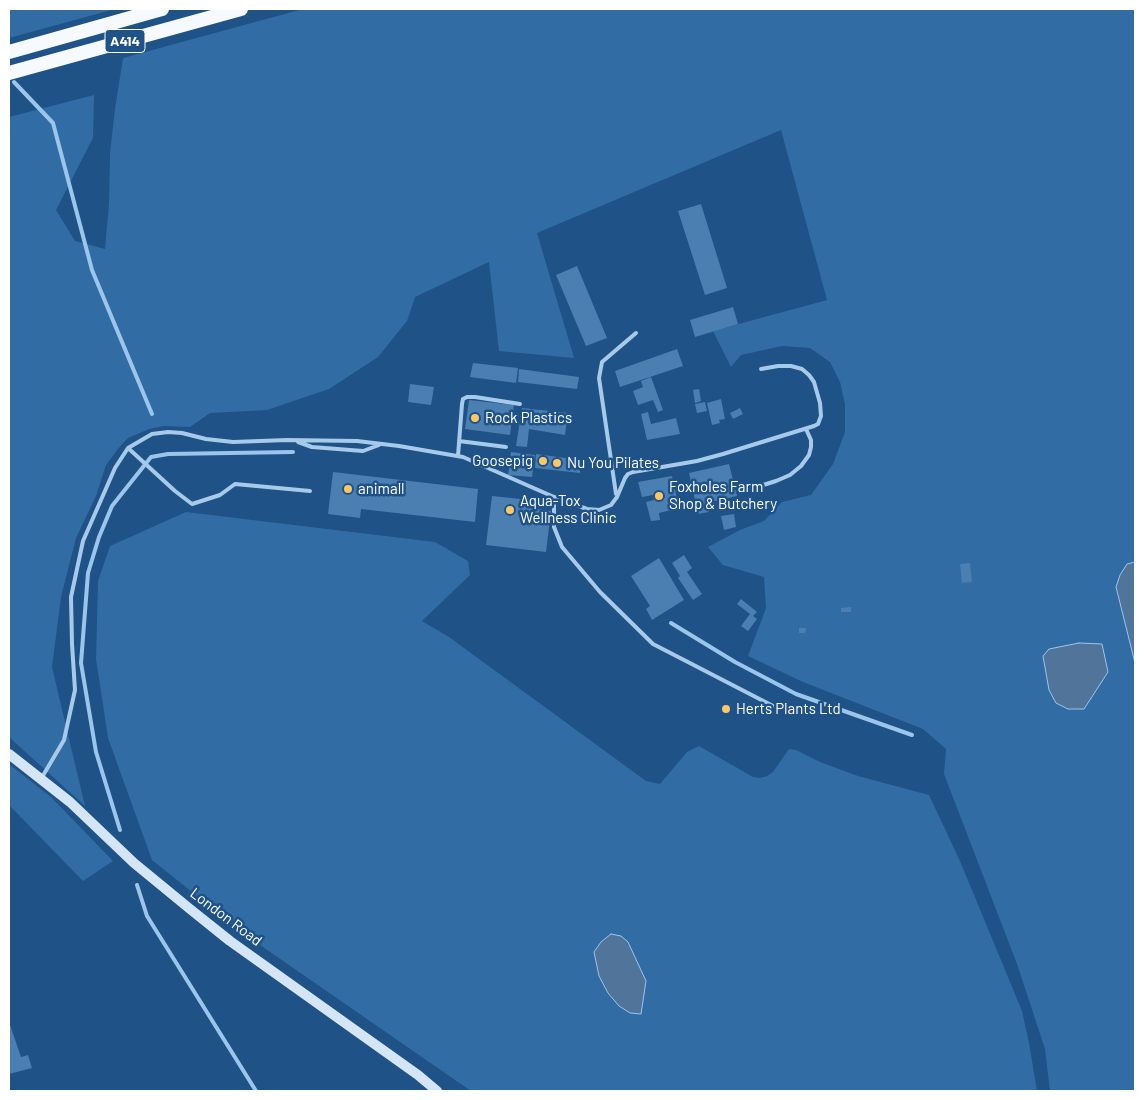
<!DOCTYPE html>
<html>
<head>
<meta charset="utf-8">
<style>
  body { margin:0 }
  #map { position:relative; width:1144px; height:1100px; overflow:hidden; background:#1f5287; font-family:Barlow,sans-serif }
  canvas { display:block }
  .frame { position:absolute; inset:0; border:10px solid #fff; pointer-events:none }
</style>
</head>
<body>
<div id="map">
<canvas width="1144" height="1100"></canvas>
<div class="frame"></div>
</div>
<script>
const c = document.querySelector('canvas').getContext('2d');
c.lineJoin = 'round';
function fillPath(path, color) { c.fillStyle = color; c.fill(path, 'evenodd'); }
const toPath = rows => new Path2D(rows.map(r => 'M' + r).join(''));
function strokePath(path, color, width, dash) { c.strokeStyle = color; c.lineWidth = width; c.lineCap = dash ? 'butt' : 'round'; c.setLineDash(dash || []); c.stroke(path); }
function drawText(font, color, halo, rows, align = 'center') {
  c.font = font + ' Barlow,sans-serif'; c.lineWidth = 5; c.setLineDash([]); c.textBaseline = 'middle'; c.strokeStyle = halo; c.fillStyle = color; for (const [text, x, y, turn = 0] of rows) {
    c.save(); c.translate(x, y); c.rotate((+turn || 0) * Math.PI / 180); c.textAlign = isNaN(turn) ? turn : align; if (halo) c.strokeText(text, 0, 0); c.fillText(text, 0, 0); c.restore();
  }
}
fillPath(toPath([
  [9,9,115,9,9,38],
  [303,9,1135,9,1135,1091,1050,1091,1045,1049,1017,964,944,774,946,749,923,729,803,682,748,656,766,608,764,577,723,565,708,547,740,530,764,521,782,502,811,495,833,464,845,432,845,404,840,382,830,362,810,348,782,346,741,355,731,367,713,331,827,300,781,130,537,233,574,358,499,351,489,262,415,297,407,321,378,357,329,389,267,410,210,413,190,427,164,426,149,429,128,438,118,449,106,465,96,496,76,538,61,597,52,667,85,806,9,737,9,117,94,95,93,138,56,210,75,241,105,249,109,204,110,153,115,109,123,58],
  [186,512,435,542,468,561,470,575,422,621,449,637,646,781,660,784,687,752,699,746,753,777,760,778,767,776,773,772,789,749,796,750,820,762,858,776,929,795,960,861,1022,1011,1029,1043,1037,1091,471,1091,247,936,152,860,108,738,96,659,98,581,110,546],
  [9,764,51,797,113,861,83,881,9,805]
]), '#326ca4');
const water = toPath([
  [1135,562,1135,663,1116,587,1120,575,1127,564,1135,562],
  [1079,643,1102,644,1108,672,1084,709,1068,709,1056,703,1049,690,1043,656,1049,649,1079,643],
  [611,934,621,936,628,942,646,981,641,1014,630,1013,619,1006,608,993,599,976,594,952,601,942,611,934]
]);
fillPath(water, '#51749b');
strokePath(water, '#9cc5ec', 1);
strokePath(toPath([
  [14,82,53,123,92,270,152,414],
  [671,623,735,662,796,694,912,735],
  [120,830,96,752,81,663,88,573,99,537,112,506,151,457,168,454,293,452],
  [137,885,147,916,256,1091]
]), '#9cc5ec', 4);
fillPath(toPath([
  [701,204,727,288,705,295,678,211],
  [577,266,607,338,586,346,556,275],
  [733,307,738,324,695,337,690,320],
  [677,349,683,366,620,387,615,371],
  [473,363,518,368,516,383,470,377],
  [519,369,579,377,577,389,518,382],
  [651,377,663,410,658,412,653,400,638,405,633,391,643,387,641,381],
  [410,384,434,387,431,405,408,402],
  [699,389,701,401,695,403,693,390],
  [721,399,725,419,719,420,720,423,712,425,707,403],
  [469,400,514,405,510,435,465,429],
  [705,402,707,411,697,413,695,404],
  [522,408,568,413,565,435,529,429,527,447,516,446],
  [740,408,743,414,733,419,730,413],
  [648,412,651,424,676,418,680,434,647,440,641,414],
  [511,452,535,455,532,477,508,475],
  [536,454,580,460,580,473,535,468],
  [729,464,737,496,707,503,709,512,698,514,689,473],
  [333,472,478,489,475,522,361,509,360,518,328,514],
  [672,476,679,508,659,513,660,520,651,521,646,502,654,500,653,495,642,497,638,482],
  [492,496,530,500,529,508,551,511,546,552,486,545],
  [734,514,736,527,724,530,721,516],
  [684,555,692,568,687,572,702,594,693,600,678,578,680,576,672,563],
  [659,558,684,600,652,620,646,609,650,606,631,576],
  [970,563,972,582,962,583,960,564],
  [741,599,757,612,753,616,757,619,748,631,741,626,750,614,737,604],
  [851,607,851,612,841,612,841,608],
  [799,628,806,628,805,633,799,633],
  [9,1022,21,1057,28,1055,32,1068,9,1074]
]), '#4b7eb1');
strokePath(toPath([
  [459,441,506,447],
  [298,442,312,447,363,451,379,445],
  [128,448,175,491,192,504,220,495,235,484,310,491],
  [458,456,462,404,463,399,467,397,475,397,520,404],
  [760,486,776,481,790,475,801,466,809,455,811,447,811,440,806,429],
  [616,494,599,378,602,362,636,333],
  [554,497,587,509,599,510,611,505,617,497,625,478,628,474,633,472,697,461,723,454,814,426,818,424,821,416,820,403,814,382,809,375,802,369,791,366,778,366,761,369],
  [41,779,64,740,75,690,72,644,71,597,83,541,115,468,128,448,152,434,168,432,182,433,206,439,233,442,287,440,357,441,399,446,463,457,554,497,554,527,562,547,600,592,653,644,775,707]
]), '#a8caea', 4);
strokePath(toPath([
  [9,754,70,802,134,863,190,909,230,941,418,1075,437,1091]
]), '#d4e5f8', 10);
strokePath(toPath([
  [9,52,162,9],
  [9,73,241,9]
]), '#f6fafe', 14);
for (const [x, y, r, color] of [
  [475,418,5,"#f9c768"],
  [543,461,5,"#f9c768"],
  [557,463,5,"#f9c768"],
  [348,489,5,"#f9c768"],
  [659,496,5,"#f9c768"],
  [510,510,5,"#f9c768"],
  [726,709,5,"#f9c768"]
]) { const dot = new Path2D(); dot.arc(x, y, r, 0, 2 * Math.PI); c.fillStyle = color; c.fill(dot); strokePath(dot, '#1f5287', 2); }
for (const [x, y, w] of [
  [125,41,40]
]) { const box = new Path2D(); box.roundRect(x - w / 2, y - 11.5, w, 23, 4); c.fillStyle = '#1f5287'; c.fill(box); strokePath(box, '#fff', 1); }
drawText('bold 14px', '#fff', null, [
  ["A414",125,41]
]);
drawText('15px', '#fff', '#1f5287', [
  ["Rock Plastics",485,418],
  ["Goosepig",533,461,"right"],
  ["Nu You Pilates",567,463],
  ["Foxholes Farm",669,487],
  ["Shop & Butchery",669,504],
  ["animall",358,489],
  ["Aqua-Tox",520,501],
  ["Wellness Clinic",520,518],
  ["Herts Plants Ltd",736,709]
], 'left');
drawText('15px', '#fff', '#1f5287', [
  ["London Road",226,917,37]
]);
</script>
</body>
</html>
